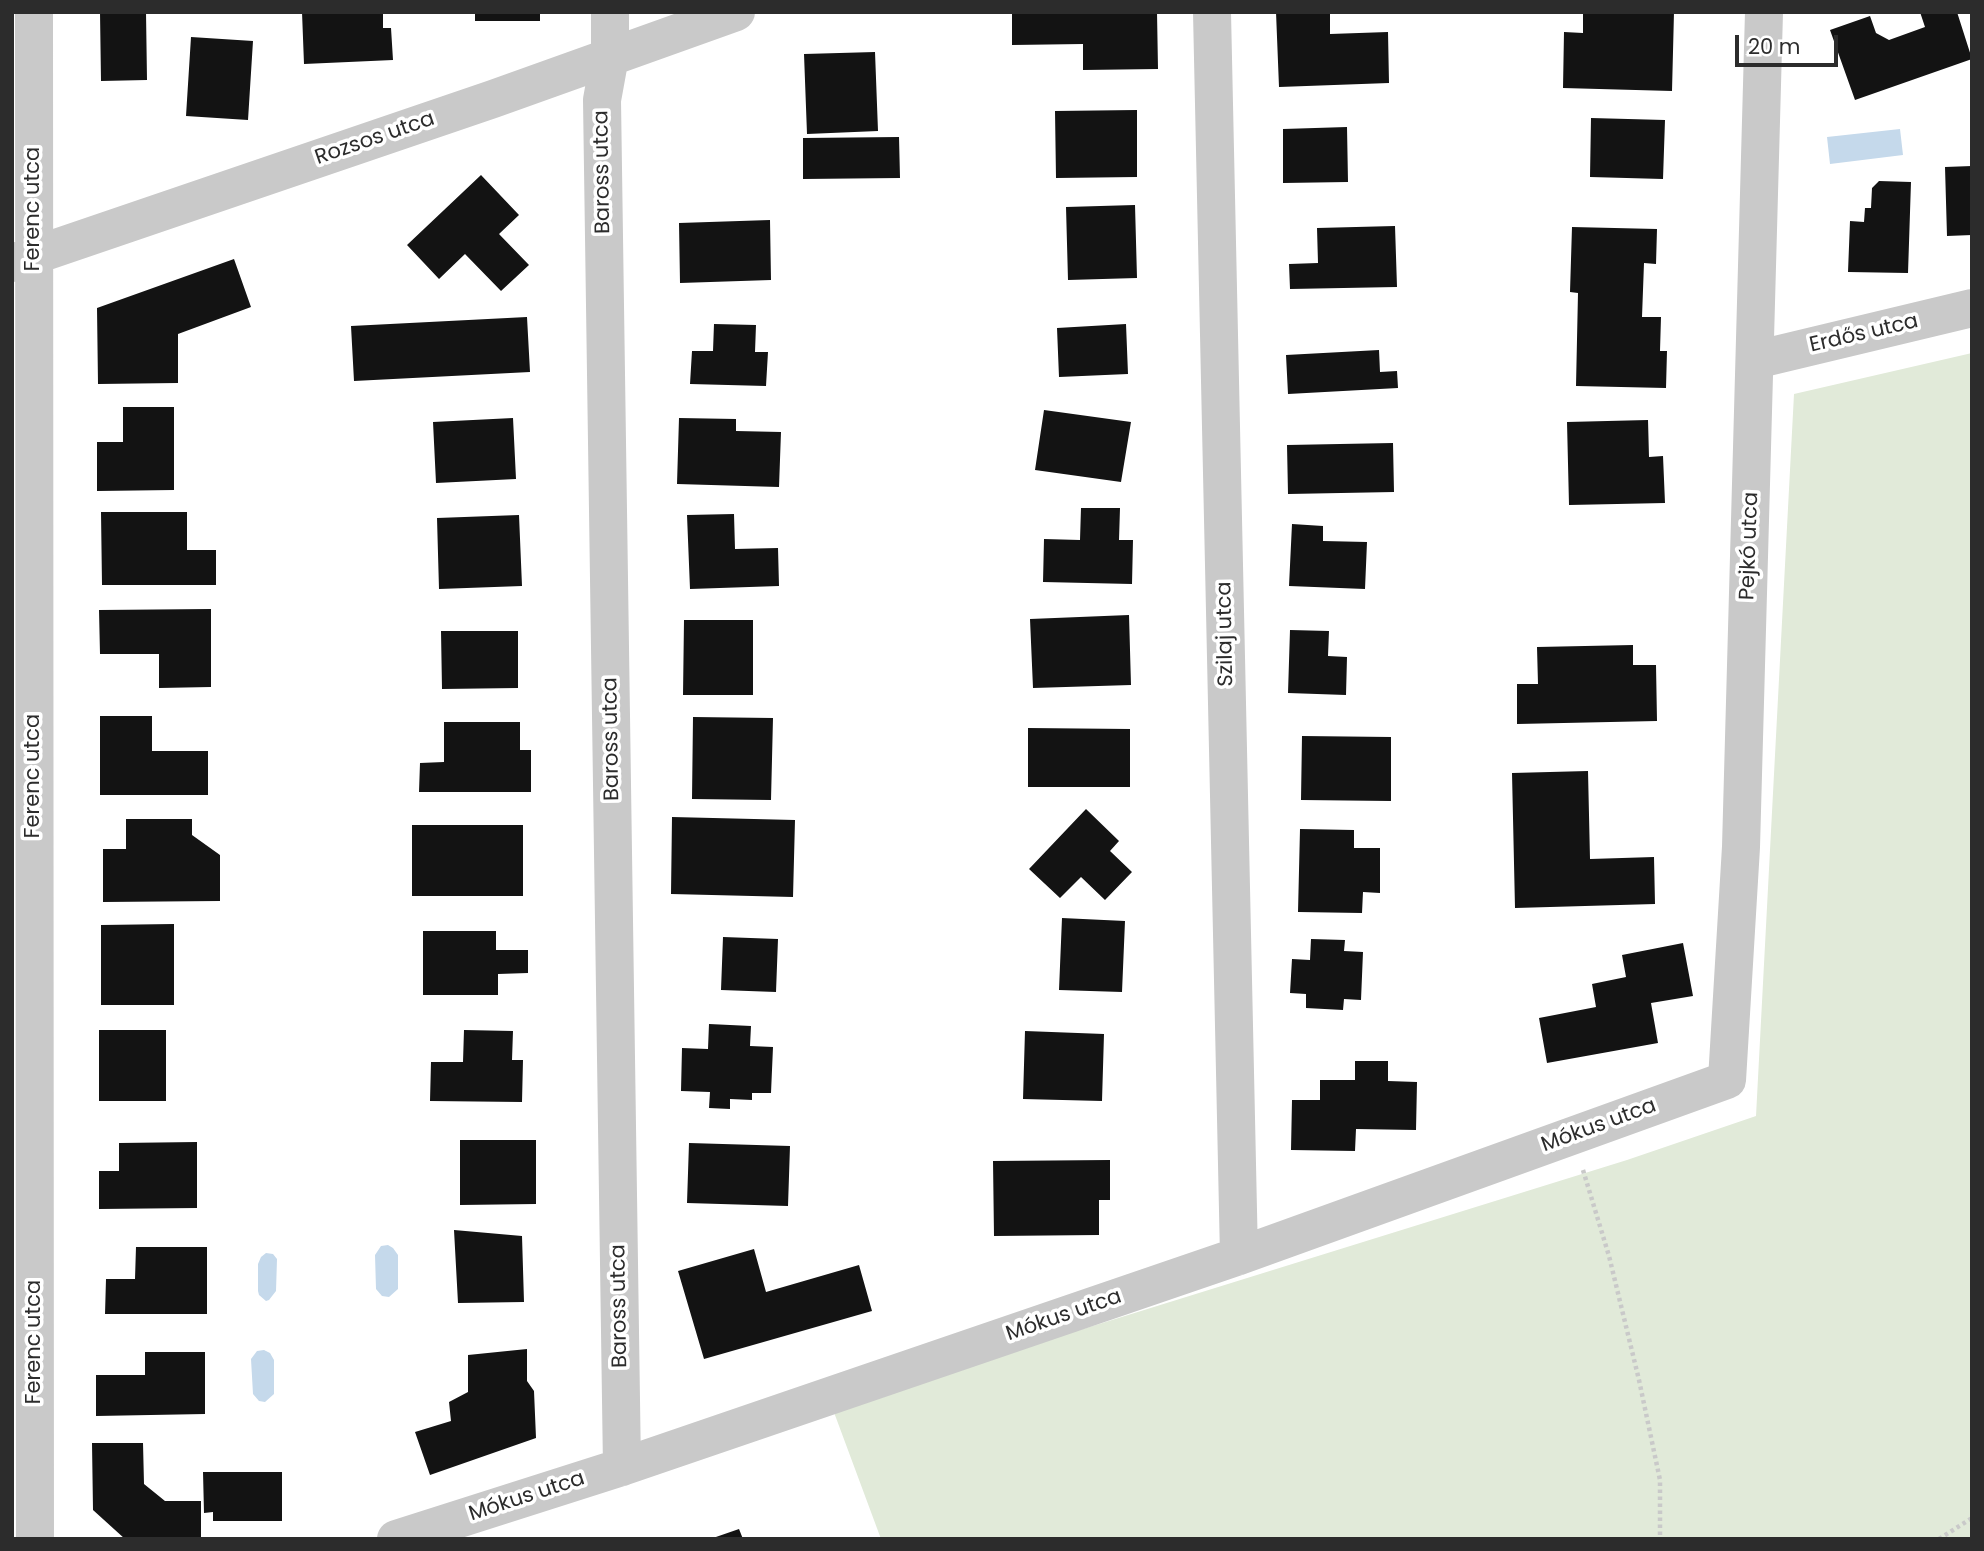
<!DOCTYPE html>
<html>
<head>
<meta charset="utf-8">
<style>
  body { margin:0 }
  #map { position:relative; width:1984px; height:1551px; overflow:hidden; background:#fff; font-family:Poppins,sans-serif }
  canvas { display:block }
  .frame { position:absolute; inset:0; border:14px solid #2c2c2c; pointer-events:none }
  .scale { position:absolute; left:1735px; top:35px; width:103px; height:32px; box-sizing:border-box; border:4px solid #2c2c2c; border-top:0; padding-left:9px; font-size:21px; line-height:24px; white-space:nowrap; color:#2c2c2c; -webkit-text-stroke:5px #fff; paint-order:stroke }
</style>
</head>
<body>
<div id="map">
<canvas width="1984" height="1551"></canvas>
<div class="frame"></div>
<div class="scale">20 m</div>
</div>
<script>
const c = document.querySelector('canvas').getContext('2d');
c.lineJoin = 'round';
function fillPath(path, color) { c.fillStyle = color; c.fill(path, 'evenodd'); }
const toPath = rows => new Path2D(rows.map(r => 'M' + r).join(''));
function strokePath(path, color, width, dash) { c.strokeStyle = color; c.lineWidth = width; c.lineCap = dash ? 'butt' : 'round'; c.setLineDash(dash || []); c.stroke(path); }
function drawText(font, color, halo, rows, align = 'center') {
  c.font = font + ' Poppins,sans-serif'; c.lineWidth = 7; c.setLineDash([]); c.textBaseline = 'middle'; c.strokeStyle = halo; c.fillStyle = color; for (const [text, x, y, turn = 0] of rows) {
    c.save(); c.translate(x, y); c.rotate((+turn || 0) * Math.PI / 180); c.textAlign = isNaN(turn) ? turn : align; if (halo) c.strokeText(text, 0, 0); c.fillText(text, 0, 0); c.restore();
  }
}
fillPath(toPath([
  [1972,353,1972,1539,881,1539,832,1407,1627,1160,1756,1116,1794,394],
  [12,390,13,1218,12,1218]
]), '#e1ead9');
fillPath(toPath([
  [1900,129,1903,155,1830,164,1827,137],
  [388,1245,393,1248,398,1255,398,1289,389,1297,382,1296,376,1289,375,1255,381,1246],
  [266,1253,273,1254,277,1259,276,1291,269,1300,266,1301,259,1295,258,1291,258,1264,261,1257],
  [264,1350,270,1353,274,1360,274,1394,265,1402,259,1401,253,1394,251,1359,257,1351]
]), '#c5d9eb');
fillPath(toPath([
  [100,12,146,12,147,80,101,81],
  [302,12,383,12,383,28,391,28,393,60,304,64],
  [475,12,540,12,540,21,475,21],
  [1012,12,1157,12,1158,69,1083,70,1083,44,1012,45],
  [1276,12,1330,12,1330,34,1388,32,1389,83,1279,87],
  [1583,12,1674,12,1672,91,1563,88,1564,32,1583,33],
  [1920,12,1957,12,1972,59,1855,100,1830,30,1870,16,1876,33,1889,40,1925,27],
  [191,37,253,41,248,120,186,116],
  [875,52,878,131,807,134,804,54],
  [1137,110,1137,177,1056,178,1055,111],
  [1591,118,1665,120,1663,179,1590,177],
  [1347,127,1348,182,1283,183,1283,129],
  [899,137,900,178,803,179,803,138],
  [1972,166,1972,235,1947,236,1945,167],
  [481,175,519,215,499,234,529,265,501,291,465,254,439,279,407,245],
  [1879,181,1911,182,1908,273,1848,272,1850,221,1864,222,1865,208,1871,208,1872,188],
  [1135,205,1137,278,1068,280,1066,207],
  [770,220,771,280,680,283,679,223],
  [1395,226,1397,287,1290,289,1289,264,1318,263,1317,228],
  [1572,227,1657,229,1656,264,1644,263,1642,317,1661,317,1660,351,1667,351,1666,388,1576,386,1578,293,1570,292],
  [234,259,251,307,178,334,178,383,98,384,97,308],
  [527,317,530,372,354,381,351,326],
  [714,324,756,325,755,352,768,352,766,386,690,384,692,351,713,351],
  [1126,324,1128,374,1059,377,1057,328],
  [1379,350,1380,372,1397,371,1398,388,1288,394,1286,355],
  [123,407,174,407,174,490,97,491,97,442,123,442],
  [1044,410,1131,422,1121,482,1035,470],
  [513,418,516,479,436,483,433,422],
  [679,418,736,419,736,431,781,432,779,487,677,484],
  [1648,420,1649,457,1663,456,1665,503,1569,505,1567,422],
  [1393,443,1394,492,1288,494,1287,445],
  [1081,508,1120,508,1119,540,1133,540,1132,584,1043,582,1044,539,1080,540],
  [101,512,187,512,187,550,216,550,216,585,102,585],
  [734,514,735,549,778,548,779,586,690,589,687,515],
  [519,515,522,586,439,589,437,518],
  [1292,524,1323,526,1323,541,1367,542,1365,589,1289,586],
  [211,609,211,687,159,688,159,654,100,654,99,610],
  [1129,615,1131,685,1033,688,1030,619],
  [684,620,753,620,753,695,683,695],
  [1290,630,1329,631,1328,656,1347,657,1346,695,1288,693],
  [441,631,518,631,518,688,442,689],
  [1633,645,1633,665,1656,665,1657,721,1517,724,1517,684,1538,684,1537,647],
  [100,716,152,716,152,751,208,751,208,795,100,795],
  [693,717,773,718,771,800,692,799],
  [444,722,520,722,520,750,531,750,531,792,419,792,420,763,444,762],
  [1028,728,1130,729,1130,787,1028,787],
  [1302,736,1391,737,1391,801,1301,800],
  [1588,771,1590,859,1654,857,1655,904,1515,908,1512,773],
  [1086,809,1119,841,1110,851,1132,872,1105,900,1081,877,1060,898,1029,869],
  [672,817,795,820,793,897,671,894],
  [126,819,192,819,192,835,220,855,220,901,103,902,103,849,126,849],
  [412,825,523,825,523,896,412,896],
  [1300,829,1354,830,1354,848,1380,848,1380,893,1363,892,1362,913,1298,912],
  [1062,918,1125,921,1122,992,1059,990],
  [174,924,174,1005,101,1005,101,925],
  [423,931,496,931,496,950,528,950,528,973,498,974,498,995,423,995],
  [723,937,778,939,776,992,721,990],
  [1311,939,1345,940,1344,951,1363,952,1361,1000,1344,999,1343,1010,1306,1008,1306,994,1290,993,1292,959,1310,960],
  [1683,943,1693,996,1651,1003,1658,1043,1547,1063,1539,1018,1596,1007,1592,984,1626,977,1622,955],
  [709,1024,751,1026,750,1046,773,1047,771,1093,752,1093,752,1100,730,1099,730,1109,709,1108,710,1092,681,1091,682,1048,708,1049],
  [99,1030,166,1030,166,1101,99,1101],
  [464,1030,513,1031,512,1060,523,1060,522,1102,430,1101,431,1062,463,1062],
  [1025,1031,1104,1034,1102,1101,1023,1099],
  [1355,1061,1388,1061,1388,1081,1417,1082,1416,1130,1356,1129,1355,1151,1291,1150,1292,1100,1320,1100,1320,1080,1355,1080],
  [460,1140,536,1140,536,1204,460,1205],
  [197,1142,197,1208,99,1209,99,1171,119,1171,119,1143],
  [689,1143,790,1146,788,1206,687,1203],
  [1110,1160,1110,1200,1099,1200,1099,1235,994,1236,993,1161],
  [454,1230,522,1236,524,1302,458,1303],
  [136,1247,207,1247,207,1314,105,1314,106,1279,135,1279],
  [754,1249,766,1292,859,1265,872,1311,704,1359,678,1271],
  [527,1349,527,1381,534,1391,536,1438,430,1475,415,1432,451,1421,449,1402,468,1392,468,1355],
  [145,1352,205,1352,205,1414,96,1416,96,1375,145,1375],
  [92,1443,143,1443,144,1484,165,1501,201,1501,201,1539,125,1539,93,1510],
  [203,1472,282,1472,282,1521,213,1521,213,1512,204,1513],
  [739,1529,743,1539,713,1539,713,1538]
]), '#131313');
strokePath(toPath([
  [1583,1170,1609,1256,1639,1380,1660,1480,1660,1539],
  [1939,1539,1972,1518]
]), '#c9c9c9', 4.5, [3.5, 3.5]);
strokePath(toPath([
  [34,12,35,1539],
  [610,12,610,56,602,100,622,1467],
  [1212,12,1239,1256],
  [12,263,493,99,736,12],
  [1755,360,1972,308],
  [396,1539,622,1467,1239,1256,1727,1080,1741,847,1764,12]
]), '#c9c9c9', 38);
drawText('21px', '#2c2c2c', '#fff', [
  ["Rozsos utca",375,139,-19],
  ["Baross utca",603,172,-91],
  ["Ferenc utca",34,209,-90],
  ["Erdős utca",1864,334,-13],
  ["Pejkó utca",1750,546,-88],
  ["Szilaj utca",1226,634,-91],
  ["Baross utca",612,739,-91],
  ["Ferenc utca",34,776,-90],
  ["Mókus utca",1599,1126,-20],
  ["Baross utca",620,1306,-91],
  ["Mókus utca",1064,1316,-19],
  ["Ferenc utca",35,1342,-90],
  ["Mókus utca",527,1497,-18]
]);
</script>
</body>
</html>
